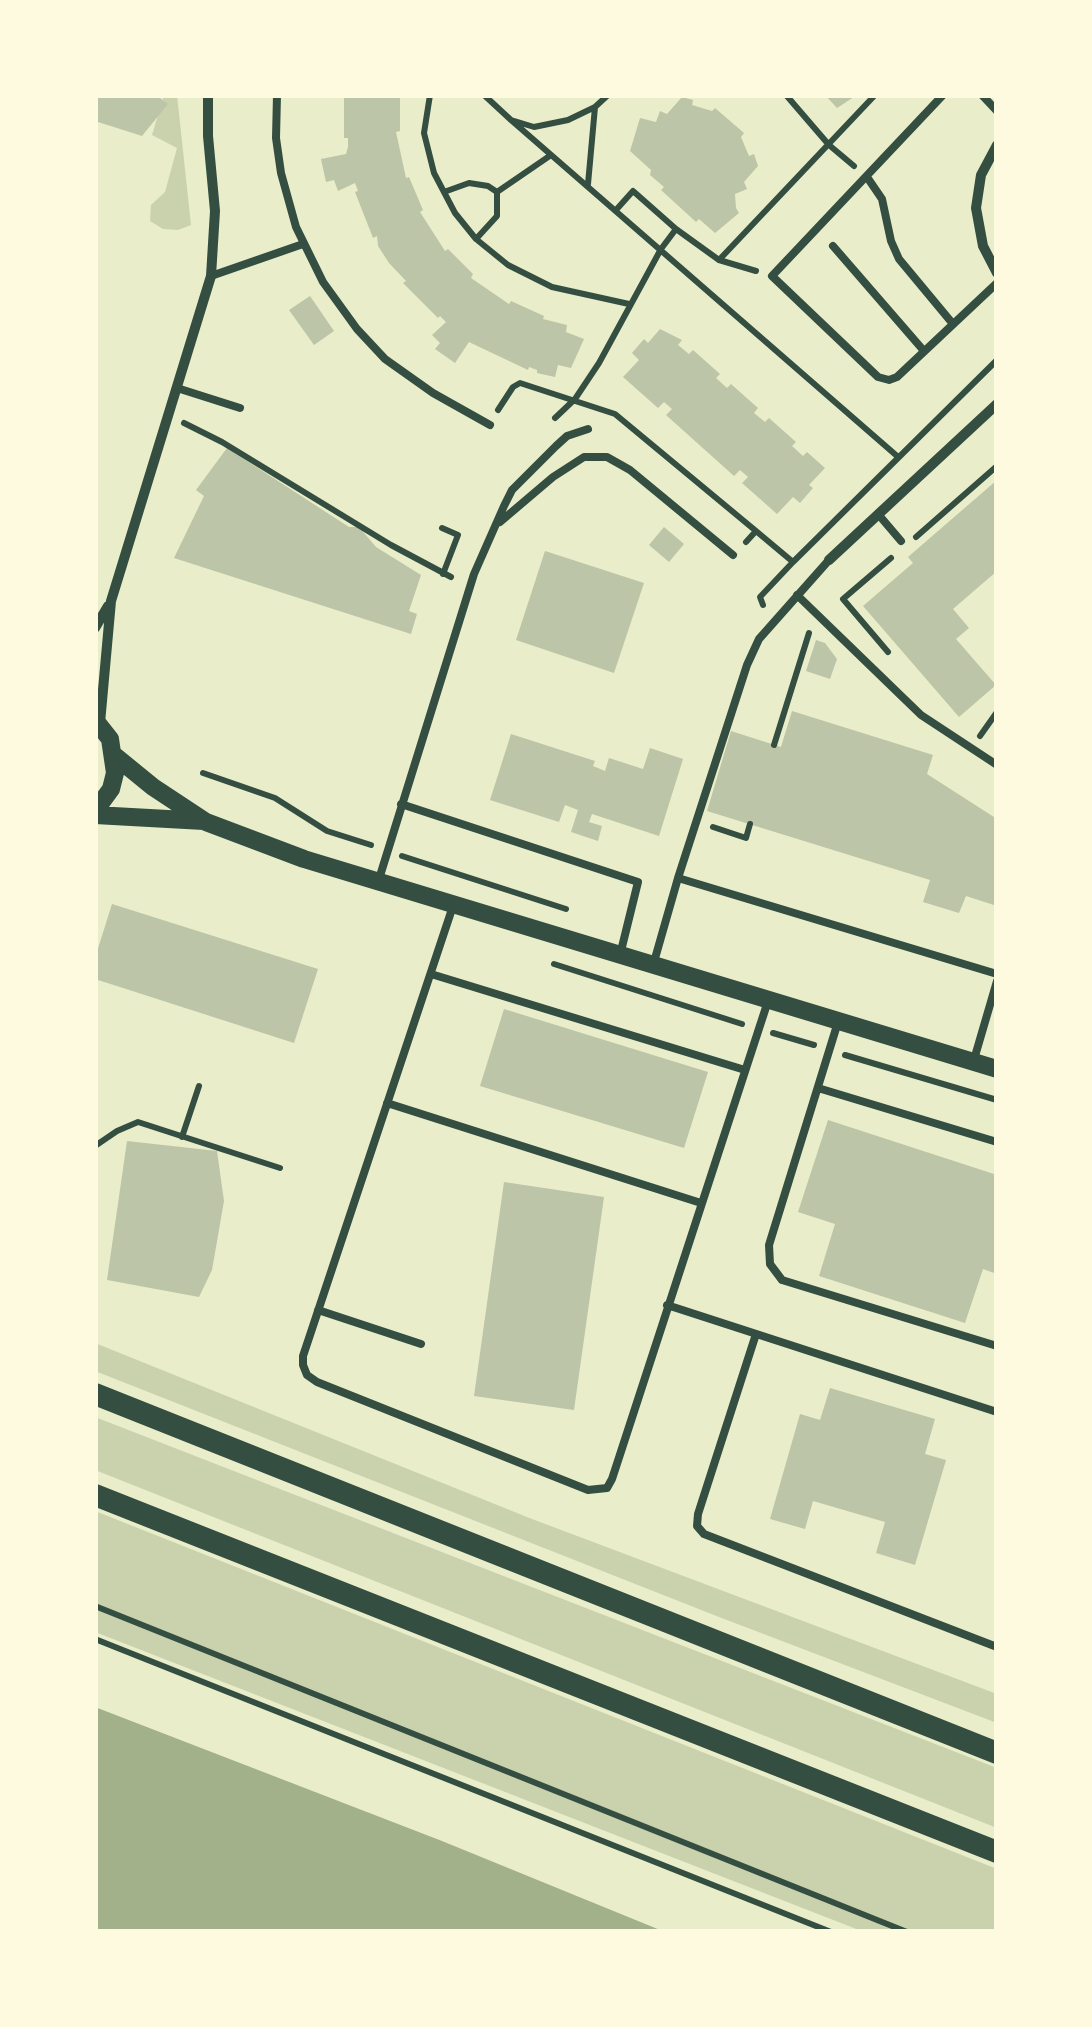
<!DOCTYPE html>
<html>
<head>
<meta charset="utf-8">
<style>
  body { margin:0 }
  #map { position:relative; width:1092px; height:2027px; overflow:hidden; background:#e9edc9; font-family:Inter,sans-serif }
  canvas { display:block }
  .frame { position:absolute; inset:0; border:98px solid #fefae0; pointer-events:none }
</style>
</head>
<body>
<div id="map">
<canvas width="1092" height="2027"></canvas>
<div class="frame"></div>
</div>
<script>
const c = document.querySelector('canvas').getContext('2d');
c.lineJoin = 'round';
function fillPath(path, color) { c.fillStyle = color; c.fill(path, 'evenodd'); }
const toPath = rows => new Path2D(rows.map(r => 'M' + r).join(''));
function strokePath(path, color, width, dash) { c.strokeStyle = color; c.lineWidth = width; c.lineCap = dash ? 'butt' : 'round'; c.setLineDash(dash || []); c.stroke(path); }
fillPath(toPath([
  [164,95,177,95,191,225,178,230,163,229,150,221,151,205,165,192,177,148,152,135],
  [95,1343,532,1519,997,1694,997,1723,719,1617,95,1371],
  [95,1417,997,1768,997,1828,95,1470],
  [95,1511,997,1869,997,1932,864,1932,95,1632]
]), '#cad2ad');
fillPath(toPath([
  [95,1707,442,1841,665,1932,95,1932]
]), '#a3b18a');
fillPath(toPath([
  [95,95,156,95,168,104,142,136,95,121],
  [344,95,400,96,400,131,396,132,406,178,409,177,423,210,420,212,445,251,448,249,473,274,471,278,509,304,511,301,544,316,543,319,567,325,566,332,584,339,571,368,558,365,555,377,537,373,537,370,529,367,528,370,469,342,455,363,435,349,440,343,432,335,446,322,440,316,438,318,403,283,406,281,389,263,378,246,377,236,373,238,355,192,358,191,355,183,338,191,334,180,326,182,321,159,346,154,348,147,348,138,344,138],
  [825,95,857,95,837,108],
  [682,97,693,100,692,105,712,111,715,108,744,133,741,137,749,156,754,154,758,166,744,182,747,189,735,194,736,208,739,213,715,233,699,219,696,222,661,190,664,187,650,175,651,170,630,151,640,118,656,122,660,111,667,114],
  [310,296,334,331,314,345,289,310],
  [660,329,682,340,678,345,689,354,693,350,720,374,716,378,727,388,731,384,758,408,754,413,765,422,769,418,796,442,792,446,803,456,807,452,825,468,809,485,813,488,800,503,793,497,777,514,742,483,748,477,740,470,734,476,666,415,672,409,664,402,658,408,623,377,639,360,632,353,644,339,648,343],
  [227,448,349,527,359,527,376,547,421,575,409,611,417,614,411,634,174,558,204,496,196,490],
  [997,480,997,571,953,609,969,628,956,639,996,685,959,717,863,606,913,563,908,557],
  [664,527,684,544,669,562,649,545],
  [545,551,644,583,614,673,516,640],
  [816,640,825,643,837,659,830,679,806,671],
  [792,711,933,755,927,774,997,819,997,906,966,896,959,913,923,902,930,880,707,811,731,731,781,747],
  [511,734,595,761,593,766,605,771,609,758,643,769,650,748,683,759,659,836,592,814,589,822,602,826,598,841,571,832,578,810,565,805,559,822,490,800],
  [112,904,318,969,294,1043,95,979,95,958],
  [504,1009,708,1072,684,1148,480,1086],
  [828,1120,997,1175,997,1274,983,1269,965,1323,819,1276,835,1224,798,1212],
  [127,1141,217,1151,224,1201,212,1270,199,1297,107,1280],
  [504,1182,604,1197,574,1410,474,1396],
  [830,1388,935,1419,925,1454,946,1460,915,1565,876,1553,885,1522,813,1501,805,1529,770,1519,800,1414,820,1420]
]), '#bcc5a7');
strokePath(toPath([
  [430,95,424,133,434,173,455,213,476,239,508,265,552,287,629,304],
  [484,95,511,120,534,127,568,120,595,107,608,95],
  [786,95,829,145,854,166],
  [511,120,897,456],
  [588,184,595,107],
  [444,192,469,183,488,186,497,192],
  [676,229,719,260,875,95],
  [476,239,497,216,497,192,551,155],
  [719,260,756,271],
  [498,410,513,387,520,383,615,414,756,531],
  [555,418,575,399,599,363,661,249,676,229,633,191,616,210],
  [184,423,222,442,391,545,451,577],
  [442,528,458,535,443,574],
  [916,537,997,466],
  [746,542,756,531,793,562],
  [763,605,760,597,793,562,997,360],
  [888,652,843,599,891,558],
  [980,736,997,712],
  [774,745,809,633],
  [203,773,275,798,327,831,371,845],
  [713,827,746,838,750,824],
  [402,856,566,909],
  [554,964,742,1024],
  [773,1033,814,1045],
  [845,1055,997,1100],
  [182,1137,199,1086],
  [95,1146,117,1131,138,1122,280,1168],
  [95,1606,907,1932],
  [95,1639,831,1932]
]), '#344e41', 6);
strokePath(toPath([
  [277,95,276,138,281,173,296,227,323,282,357,329,385,359,433,393,490,425],
  [943,95,772,276,878,377,889,380,897,377,997,283],
  [982,95,997,111],
  [867,177,882,199,891,241,899,259,953,324],
  [833,246,924,351],
  [211,276,303,244],
  [177,388,240,408],
  [878,514,901,541],
  [500,522,553,477,584,457,607,457,630,470,733,555],
  [797,595,921,715,997,765],
  [401,804,638,882,620,955],
  [678,878,997,974],
  [379,879,474,574,504,506,512,490,556,446,567,436,588,429],
  [453,906,303,1356,303,1365,307,1375,317,1382,588,1490,607,1488,612,1479,768,1001],
  [654,962,678,878,747,665,759,639,829,560],
  [431,974,745,1070],
  [838,1022,769,1245,770,1264,782,1280,997,1346],
  [973,1063,997,981],
  [818,1088,997,1142],
  [387,1103,701,1203],
  [667,1305,997,1412],
  [318,1310,421,1344],
  [756,1334,698,1514,697,1526,704,1534,997,1647]
]), '#344e41', 8);
strokePath(toPath([
  [997,145,981,175,976,208,983,246,997,273],
  [829,560,997,404],
  [95,628,108,606],
  [100,723,111,601,211,276,215,211,208,136,208,95]
]), '#344e41', 10);
strokePath(toPath([
  [95,720,110,739,115,773,111,789,95,811],
  [115,756,153,787,206,822,304,859,997,1069],
  [95,815,204,821]
]), '#344e41', 18);
strokePath(toPath([
  [95,1394,997,1753],
  [95,1495,997,1852]
]), '#344e41', 22);
</script>
</body>
</html>
